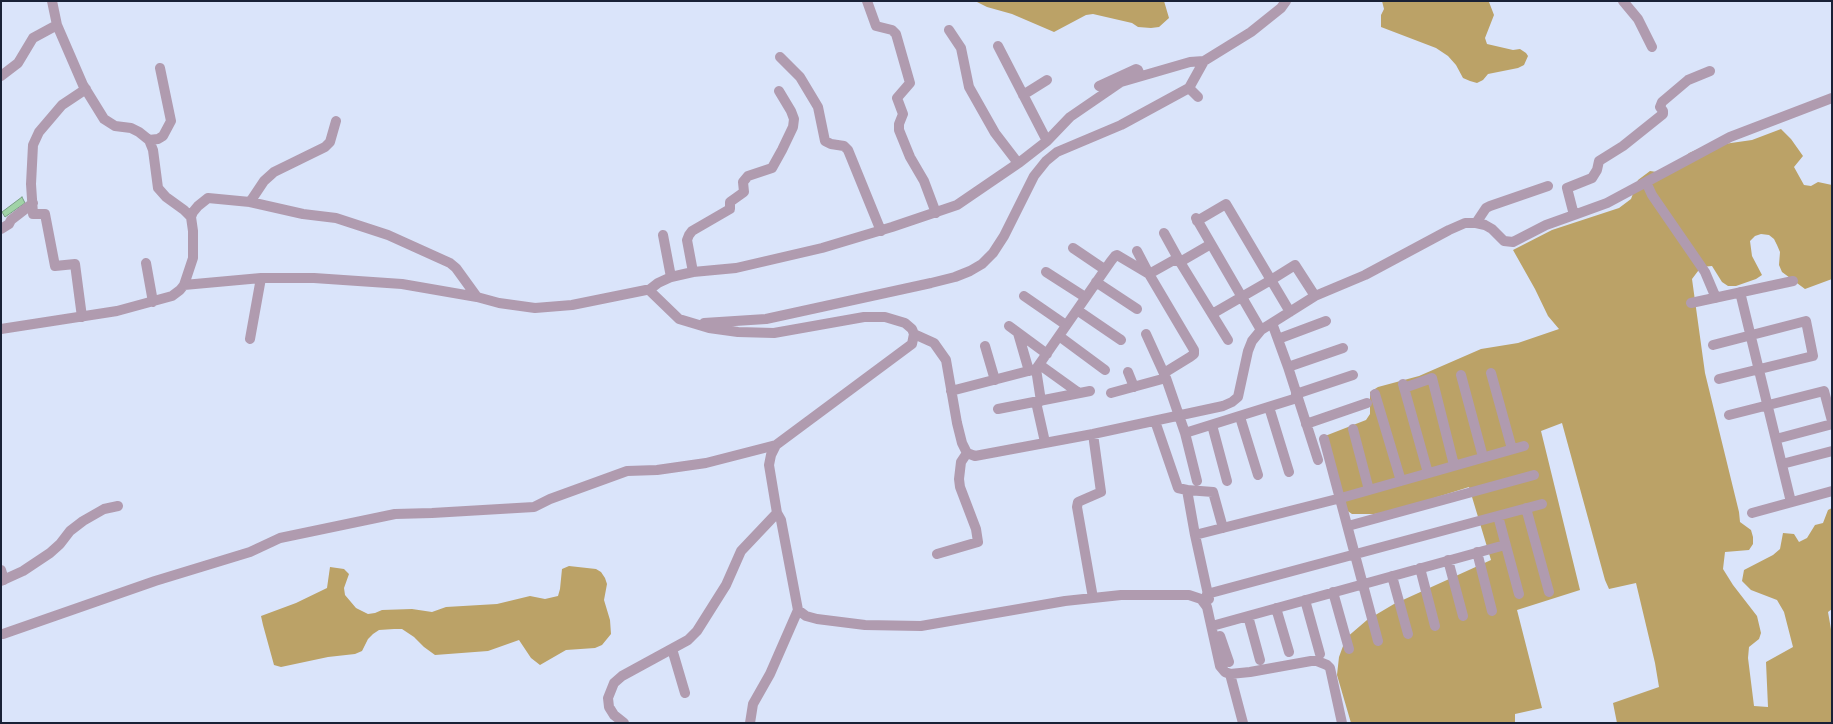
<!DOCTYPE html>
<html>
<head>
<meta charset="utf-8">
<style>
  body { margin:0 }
  #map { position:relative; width:1833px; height:724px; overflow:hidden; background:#dae4fa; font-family:Karla,sans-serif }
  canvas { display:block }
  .frame { position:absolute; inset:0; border:2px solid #192136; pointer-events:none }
</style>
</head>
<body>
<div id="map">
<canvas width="1833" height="724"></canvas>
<div class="frame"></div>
</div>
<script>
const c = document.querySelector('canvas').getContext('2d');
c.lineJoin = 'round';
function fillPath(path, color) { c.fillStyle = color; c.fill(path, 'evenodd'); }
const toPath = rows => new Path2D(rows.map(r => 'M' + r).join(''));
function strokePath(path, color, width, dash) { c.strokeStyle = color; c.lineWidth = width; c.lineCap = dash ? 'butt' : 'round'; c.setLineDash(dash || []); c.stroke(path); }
fillPath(toPath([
  [975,1,1164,1,1169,18,1159,27,1151,28,1138,27,1132,23,1093,14,1086,15,1054,32,1012,14,987,7],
  [1382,1,1489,2,1494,15,1485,38,1487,44,1513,50,1520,49,1526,53,1528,56,1524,65,1518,68,1488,74,1483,80,1477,83,1470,81,1463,78,1456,65,1448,56,1436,48,1381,27,1381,15,1384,9],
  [1781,129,1791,139,1803,156,1794,167,1804,185,1811,186,1818,182,1832,185,1832,279,1805,289,1782,272,1779,265,1780,252,1777,245,1774,239,1769,235,1761,234,1755,236,1750,241,1752,256,1762,275,1756,279,1736,286,1728,286,1722,282,1712,266,1701,267,1692,279,1705,373,1739,512,1740,522,1751,530,1753,537,1753,544,1749,550,1725,552,1723,569,1733,585,1757,616,1761,633,1759,639,1749,647,1748,658,1754,706,1768,707,1766,662,1793,647,1784,612,1777,600,1751,590,1742,581,1744,570,1773,555,1780,549,1783,533,1794,534,1799,542,1807,538,1815,525,1823,523,1828,510,1832,508,1832,609,1828,612,1832,635,1832,723,1617,723,1613,703,1659,687,1655,663,1636,583,1609,589,1605,580,1562,423,1541,431,1580,590,1517,610,1542,708,1515,714,1515,723,1351,723,1337,675,1339,657,1346,638,1367,620,1394,604,1491,560,1469,487,1390,512,1374,514,1352,514,1339,505,1325,436,1366,420,1370,414,1370,392,1378,387,1419,376,1481,349,1518,343,1559,329,1548,316,1535,289,1513,250,1552,230,1619,208,1631,199,1638,180,1650,171,1670,174,1689,153,1703,147,1752,140],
  [569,566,596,569,601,572,605,578,607,584,604,600,610,620,611,634,602,645,595,648,566,650,540,665,531,658,519,640,488,651,435,655,424,647,414,637,402,629,394,629,379,630,373,634,368,639,362,651,355,654,328,657,281,667,274,665,263,625,261,616,296,603,327,588,330,567,344,569,349,574,344,588,345,595,356,608,368,614,375,613,382,610,412,609,432,612,446,607,497,604,530,596,545,599,558,596,560,589,562,569]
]), '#bba267');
const water = toPath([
  [22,197,25,203,5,217,2,212,22,197]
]);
fillPath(water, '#a0d3a6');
strokePath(water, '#789e84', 1);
strokePath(toPath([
  [52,1,57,25,83,85,104,119,115,126,131,128,139,132,149,140,153,150,158,188,166,197,184,210,191,217],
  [867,1,876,26,892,30,896,34,910,83,897,98,903,114,899,124,899,130,910,157,924,181,936,213],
  [1623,1,1638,19,1652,47],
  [949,30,961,48,969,87,995,133,1018,163],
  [998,46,1047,141],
  [780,57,800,77,818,107,825,141,831,144,844,146,848,150,881,231],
  [1,76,18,63,33,38,57,25],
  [1099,86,1136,69,1138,70,1140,75],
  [1189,88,1198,97],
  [1023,95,1047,80],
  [149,140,158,139,163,136,171,121,160,68],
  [1646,182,1652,195,1705,272,1716,298],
  [250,202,264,181,274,172,325,147,330,142,336,121],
  [1574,215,1607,203,1730,137,1832,98],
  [1196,218,1261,330],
  [1197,221,1226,204,1271,280,1295,265,1315,296],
  [1476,223,1486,208,1490,206,1548,186],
  [1,229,9,224,11,220,33,203],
  [1164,233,1180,262,1211,244],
  [663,235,671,277],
  [1073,248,1104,269],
  [1137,251,1149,274,1174,260,1180,262,1228,340],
  [146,263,153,302],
  [693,272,687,240,689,235,692,231,730,209,730,202,744,192,743,182,748,176,772,168,782,150,793,127,794,119,791,111,779,91],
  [1046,272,1085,297],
  [1096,282,1137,309],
  [184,285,261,278,314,278,402,284,477,297],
  [649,290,658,283,671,277,693,272,736,268,822,248,892,227,957,205,1020,162,1047,141,1070,117,1121,82,1190,62,1204,61],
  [1740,292,1791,502],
  [1024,296,1066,325],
  [1691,303,1793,281],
  [1077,310,1121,340],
  [1212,314,1271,280,1290,312],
  [82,317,75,264,55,266,45,214,33,214,31,184,33,145,39,132,62,105,86,89],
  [704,323,766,319,931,283,955,277,970,271,982,264,993,253,1004,236,1034,176,1046,161,1057,152,1121,125,1189,88,1204,61,1251,32,1281,8,1286,1],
  [1272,323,1288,367,1318,460],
  [1009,326,1047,354],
  [1,329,117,311,172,296,180,290,184,285,193,258,193,231,191,217,193,212,198,206,208,198,250,202,303,214,336,218,388,235,450,263,456,268,477,297,499,303,535,308,572,305,646,290,649,290,679,319,709,328,738,332,774,333,864,317,885,317,905,323,912,329,914,334,912,344,776,445,771,455,769,465,777,513,741,551,726,585,697,631,688,640,622,676,614,683,608,698,609,707,614,715,624,723],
  [1018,333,1029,371],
  [914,334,934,343,946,360,957,423,962,443,967,453,975,456,1093,434,1223,406,1232,402,1238,397,1248,351,1252,341,1261,330,1315,296,1365,275,1449,230,1465,223,1476,223,1485,225,1492,229,1504,241,1513,242,1546,225,1574,215,1567,188,1592,178,1597,170,1599,161,1623,146,1663,114,1663,111,1660,107,1662,102,1688,80,1710,71],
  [1146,334,1166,378,1185,433,1297,398],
  [1059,336,1105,370],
  [250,339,261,278],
  [1278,339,1326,321],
  [1713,345,1806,321,1813,356,1719,379],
  [985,346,995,380],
  [1040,365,1079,393],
  [1288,367,1343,348],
  [1036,369,1041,401],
  [1128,372,1134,387],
  [1491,373,1512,449],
  [1461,375,1483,457],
  [1403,384,1428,473],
  [1404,388,1432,378,1454,465],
  [951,391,1036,369,1111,261,1115,256,1117,255,1149,274,1194,350,1194,354,1190,357,1164,373],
  [1111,393,1166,378],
  [1296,394,1353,375],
  [1375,394,1401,481],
  [1036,402,1045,442],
  [1269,407,1289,472],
  [998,409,1090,391],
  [1729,415,1824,391,1832,421],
  [1240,417,1258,475],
  [1155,421,1178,488,1187,490,1195,535,1209,599],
  [1306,424,1367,403],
  [1212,425,1227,481],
  [1353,429,1369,490],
  [1185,433,1197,481],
  [1324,439,1378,641],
  [1776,439,1832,424],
  [1782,464,1832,451],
  [1187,490,1213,492,1223,528],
  [1526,508,1549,592],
  [777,513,781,520,798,610,806,616,817,619,865,625,921,626,1065,601,1121,595,1189,595,1201,599,1207,607,1220,666,1225,672,1230,674,1250,672,1311,661,1317,661,1327,665,1330,668,1342,723],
  [1752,513,1832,491],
  [1498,516,1519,594],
  [1348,526,1534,475],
  [1195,535,1341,498,1524,446],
  [1477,552,1492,611],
  [937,554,978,542,976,529,960,487,959,479,961,462,967,453],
  [1448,560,1463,616],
  [1420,568,1435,626],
  [1,570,4,580],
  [1392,576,1408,634],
  [1,581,23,571,50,553,60,544,70,531,83,521,104,509,118,506],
  [1333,592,1349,649],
  [1207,594,1542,504],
  [1093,598,1077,507,1078,502,1101,492,1093,434],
  [1305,600,1320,654],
  [1276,608,1289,652],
  [1248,616,1260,660],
  [1212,626,1505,545],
  [3,634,155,581,250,552,280,538,395,514,432,513,534,507,550,499,627,471,657,470,706,463,776,445],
  [1220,636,1229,662],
  [672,649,685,693],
  [1230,674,1243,723],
  [750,723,753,704,770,674,798,610]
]), '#b09baf', 10);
</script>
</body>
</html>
